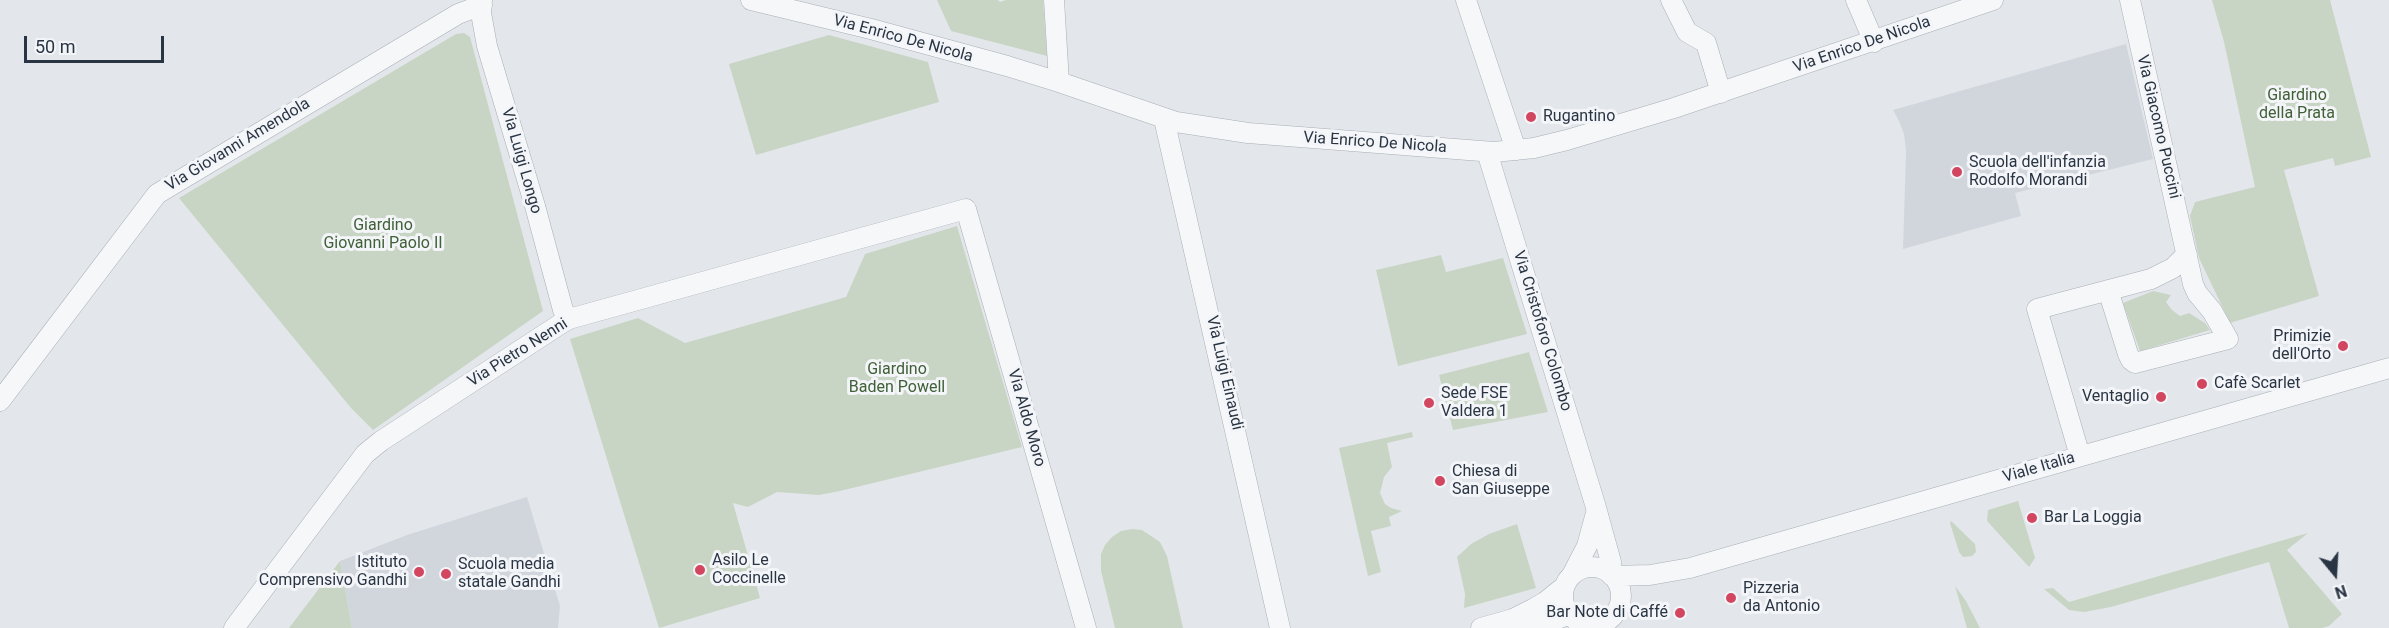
<!DOCTYPE html>
<html>
<head>
<meta charset="utf-8">
<style>
  body { margin:0 }
  #map { position:relative; width:2389px; height:628px; overflow:hidden; background:#e3e7eb; font-family:Roboto,sans-serif }
  canvas { display:block }
  .north { position:absolute; left:2305px; top:544px; width:60px; height:60px; -webkit-text-stroke:4px #f3f5f8; paint-order:stroke; rotate:162deg; font-size:16px; font-weight:700; line-height:24px; text-align:center; color:#2a3544 }
  .north::after { content:''; display:block; margin:auto; width:21px; height:27px; background:#2a3544; clip-path:polygon(50% 0,100% 100%,50% 72%,0 100%) }
  .scale { position:absolute; left:24px; top:36px; width:140px; height:27px; box-sizing:border-box; border:3px solid #2a3544; border-top:0; padding-left:8px; font-size:18px; line-height:21px; white-space:nowrap; color:#2a3544; -webkit-text-stroke:4px #f3f5f8; paint-order:stroke }
</style>
</head>
<body>
<div id="map">
<canvas width="2389" height="628"></canvas>
<div class="north">N</div>
<div class="scale">50 m</div>
</div>
<script>
const c = document.querySelector('canvas').getContext('2d');
c.lineJoin = 'round';
function fillPath(path, color) { c.fillStyle = color; c.fill(path, 'evenodd'); }
const toPath = rows => new Path2D(rows.map(r => 'M' + r).join(''));
function strokePath(path, color, width, dash) { c.strokeStyle = color; c.lineWidth = width; c.lineCap = dash ? 'butt' : 'round'; c.setLineDash(dash || []); c.stroke(path); }
function drawText(font, color, halo, rows, align = 'center') {
  c.font = font + ' Roboto,sans-serif'; c.lineWidth = 6; c.setLineDash([]); c.textBaseline = 'middle'; c.strokeStyle = halo; c.fillStyle = color; for (const [text, x, y, turn = 0] of rows) {
    c.save(); c.translate(x, y); c.rotate((+turn || 0) * Math.PI / 180); c.textAlign = isNaN(turn) ? turn : align; if (halo) c.strokeText(text, 0, 0); c.fillText(text, 0, 0); c.restore();
  }
}
fillPath(toPath([
  [2126,44,2153,159,2015,193,2021,216,1903,249,1906,151,1904,134,1899,121,1893,110],
  [527,497,560,606,558,628,352,628,340,561,407,535]
]), '#d1d6dd');
fillPath(toPath([
  [937,0,998,0,1000,2,1006,0,1043,0,1047,56,951,31],
  [2212,0,2330,0,2371,157,2335,166,2333,158,2284,170,2319,296,2230,323,2199,258,2190,216,2195,202,2255,187,2224,42],
  [464,33,470,37,543,311,373,430,351,408,179,198,456,34],
  [829,35,928,62,939,102,756,155,729,64],
  [957,226,1022,447,840,491,819,495,777,492,748,507,733,503,760,598,659,628,570,339,638,318,685,343,846,297,865,254],
  [1441,255,1446,272,1503,258,1527,334,1398,366,1376,270],
  [2153,291,2171,295,2166,302,2172,310,2180,316,2189,313,2205,323,2210,330,2140,351,2123,303],
  [1529,352,1548,412,1453,430,1439,375],
  [1412,432,1413,437,1387,443,1392,467,1384,477,1380,493,1385,504,1391,508,1402,511,1389,517,1391,526,1371,531,1381,572,1368,576,1339,448],
  [2018,501,2035,558,2029,567,1987,521,1988,510],
  [1951,521,1975,544,1976,552,1972,556,1963,557,1959,552,1950,523],
  [1517,524,1536,588,1464,608,1465,594,1457,557,1471,544,1489,534],
  [1132,529,1142,530,1160,542,1167,556,1183,628,1115,628,1101,571,1101,554,1105,545,1112,537,1121,531],
  [2308,533,2287,550,2342,614,2329,626,2322,628,2289,628,2269,562,2111,607,2084,612,2069,610,2044,589,2053,588,2069,602],
  [340,561,352,628,289,628],
  [1955,586,1966,601,1980,628,1967,628]
]), '#c9d5c4');
const minor = toPath([
  [482,0,481,13,487,46,535,206,563,310,569,319],
  [751,0,871,29,1007,66,1059,82,1176,122,1248,133,1494,152,1534,148,1567,140,1674,108,1993,0],
  [1054,0,1059,82],
  [1466,0,1516,150],
  [1671,0,1687,32,1706,43,1721,93],
  [1856,0,1874,42],
  [1164,119,1280,628],
  [1487,152,1595,504,1611,562,1610,574],
  [2108,290,2128,354,2131,360,2135,363,2228,339,2212,311,2197,293,2193,284,2130,0],
  [0,401,157,194,458,14,482,5],
  [2080,456,2037,309,2151,279,2173,268,2187,254],
  '1563 596a29 29 0 1 1 58 0a29 29 0 1 1-58 0Z',
  [1572,575,1587,546,1596,513],
  [1612,576,1650,575,1690,568,2389,368],
  [1513,619,1555,620,1569,614],
  [234,628,365,454,381,441,562,323,569,319,966,209,1086,628],
  [1481,628,1513,619,1533,609,1545,602,1565,586]
]);
strokePath(minor, '#a8aeb6', 21);
strokePath(minor, '#f6f7f9', 20);
for (const [x, y, r, color] of [
  [1531,117,6,"#d24660"],
  [1957,172,6,"#d24660"],
  [2343,346,6,"#d24660"],
  [2202,384,6,"#d24660"],
  [2161,397,6,"#d24660"],
  [1429,403,6,"#d24660"],
  [1440,481,6,"#d24660"],
  [2032,518,6,"#d24660"],
  [700,570,6,"#d24660"],
  [419,572,6,"#d24660"],
  [446,574,6,"#d24660"],
  [1731,598,6,"#d24660"],
  [1680,613,6,"#d24660"]
]) { const dot = new Path2D(); dot.arc(x, y, r, 0, 2 * Math.PI); c.fillStyle = color; c.fill(dot); strokePath(dot, '#f3f5f8', 2); }
drawText('16px', '#2a3544', '#f3f5f8', [
  ["Via Enrico De Nicola",903,39,15],
  ["Via Enrico De Nicola",1862,45,-19],
  ["Via Giacomo Puccini",2158,127,77],
  ["Via Enrico De Nicola",1375,143,4],
  ["Via Giovanni Amendola",238,145,-31],
  ["Via Luigi Longo",521,161,74],
  ["Via Cristoforo Colombo",1542,331,73],
  ["Via Pietro Nenni",518,353,-32],
  ["Via Luigi Einaudi",1224,373,77],
  ["Via Aldo Moro",1026,418,74],
  ["Viale Italia",2039,468,-16]
]);
drawText('16px', '#406037', '#f3f5f8', [
  ["Giardino",2297,96],
  ["della Prata",2297,114],
  ["Giardino",383,226],
  ["Giovanni Paolo II",383,244],
  ["Giardino",897,370],
  ["Baden Powell",897,388]
]);
drawText('16px', '#2a3544', '#f3f5f8', [
  ["Rugantino",1543,117],
  ["Scuola dell'infanzia",1969,163],
  ["Rodolfo Morandi",1969,181],
  ["Primizie",2331,337,"right"],
  ["dell'Orto",2331,355,"right"],
  ["Cafè Scarlet",2214,384],
  ["Sede FSE",1441,394],
  ["Valdera 1",1441,412],
  ["Ventaglio",2149,397,"right"],
  ["Chiesa di",1452,472],
  ["San Giuseppe",1452,490],
  ["Bar La Loggia",2044,518],
  ["Asilo Le",712,561],
  ["Coccinelle",712,579],
  ["Istituto",407,563,"right"],
  ["Comprensivo Gandhi",407,581,"right"],
  ["Scuola media",458,565],
  ["statale Gandhi",458,583],
  ["Pizzeria",1743,589],
  ["da Antonio",1743,607],
  ["Bar Note di Caffé",1668,613,"right"]
], 'left');
</script>
</body>
</html>
